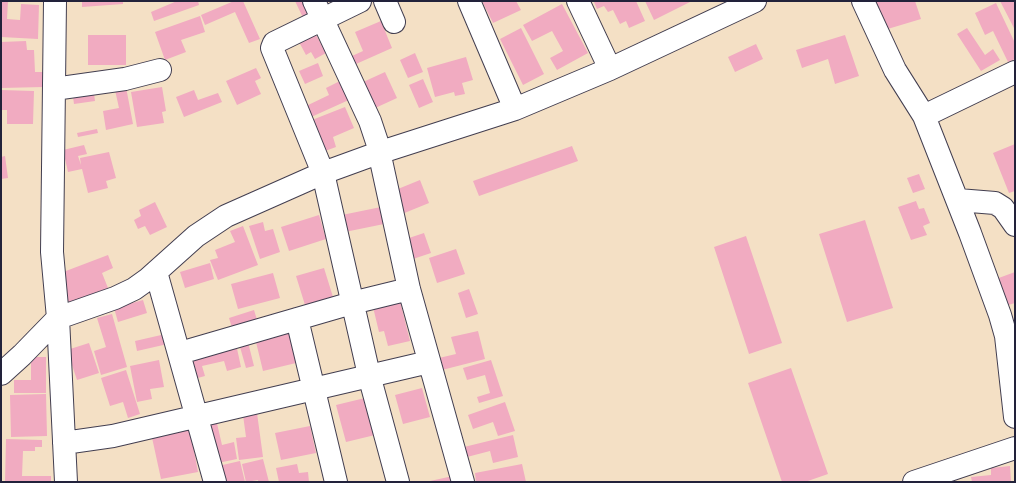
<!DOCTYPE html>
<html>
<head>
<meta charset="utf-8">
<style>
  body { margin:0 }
  #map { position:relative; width:1016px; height:483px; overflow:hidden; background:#f4e0c5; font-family:Sriracha,sans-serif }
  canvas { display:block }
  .frame { position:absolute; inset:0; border:2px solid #22223b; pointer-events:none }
</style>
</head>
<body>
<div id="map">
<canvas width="1016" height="483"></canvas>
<div class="frame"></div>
</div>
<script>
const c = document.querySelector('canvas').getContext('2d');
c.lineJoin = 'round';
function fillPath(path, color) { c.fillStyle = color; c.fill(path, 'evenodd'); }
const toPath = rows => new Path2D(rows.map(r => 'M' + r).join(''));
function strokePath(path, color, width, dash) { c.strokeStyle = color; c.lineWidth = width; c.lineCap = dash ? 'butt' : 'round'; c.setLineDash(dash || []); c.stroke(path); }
fillPath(toPath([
  [1,1,8,1,7,19,20,20,21,4,39,5,38,39,1,37],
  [82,1,123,1,123,4,82,7],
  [177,1,198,1,199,5,154,21,151,12],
  [234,1,243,1,260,39,249,43,235,12,205,25,201,15],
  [295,1,311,1,306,24],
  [482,1,516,1,521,10,493,23],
  [596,1,636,1,645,21,629,28,626,21,620,24,613,10,608,12,604,6,597,9,594,2],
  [645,1,692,1,654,20],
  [872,1,915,1,921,19,881,31],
  [1000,1,1015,1,1015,30],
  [996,3,1015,43,1015,59,1008,62,993,31,985,35,975,13],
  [562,4,588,53,557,70,550,58,563,51,552,31,532,41,523,25],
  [200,16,205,32,181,40,186,52,165,60,155,32],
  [381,21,392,48,356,64,352,56,363,51,355,32],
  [521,28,544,74,523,85,500,39],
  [967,28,985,55,993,49,1000,60,981,71,957,34],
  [315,33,326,53,315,59,311,52,306,55,299,42],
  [88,35,126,35,126,65,88,65],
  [845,35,859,76,835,84,828,59,802,68,796,50],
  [26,41,27,50,34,50,35,72,43,72,44,87,1,88,1,42],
  [756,44,763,59,735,72,728,57],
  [415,53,423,72,408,78,400,60],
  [466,57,473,80,462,83,465,94,455,96,454,92,435,97,427,68],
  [318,63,323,76,305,84,299,71],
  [256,68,261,78,255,81,261,94,237,105,226,81],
  [385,72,397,98,373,109,361,83],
  [423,79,433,102,419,108,409,85],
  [342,80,351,99,309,118,304,107,329,95,326,88],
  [93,86,95,101,74,104,72,90],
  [126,87,133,124,106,130,103,111,119,108,115,90],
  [162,87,166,111,162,112,164,123,137,127,131,92],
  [1,90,34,91,33,124,7,124,7,110,1,110],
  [194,90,198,100,218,93,222,102,184,117,176,97],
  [345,107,354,128,333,137,336,147,325,151,312,120],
  [97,129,98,133,78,137,77,133],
  [1015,144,1015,191,1009,193,993,153],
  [84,145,87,154,78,156,81,165,80,158,109,152,116,178,106,181,108,188,88,193,82,169,68,172,63,150],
  [572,146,578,161,479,196,473,181],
  [5,156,8,178,1,179,1,157],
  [919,174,925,189,913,193,907,178],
  [420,180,429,203,402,214,393,191],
  [916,201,919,209,924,208,930,223,923,226,927,235,911,240,898,207],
  [155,202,167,227,150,235,145,226,138,229,134,220,141,216,139,210],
  [381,207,384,224,340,233,337,216],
  [319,215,326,239,289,251,281,227],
  [865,220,893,308,847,322,819,234],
  [263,222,265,231,273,229,280,252,260,259,249,226],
  [243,226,258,265,218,280,210,260,218,258,215,250,235,242,230,231],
  [424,233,431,253,413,259,406,239],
  [746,236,782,343,749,354,714,247],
  [456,249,465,274,437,283,429,258],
  [108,255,113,268,102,273,108,288,69,303,58,274],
  [210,263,214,279,185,288,180,272],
  [324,268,333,297,305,305,296,276],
  [1015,272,1015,303,1005,306,996,279],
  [273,273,280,298,238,309,231,284],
  [469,289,478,314,466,318,458,293],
  [143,300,147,313,118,322,114,308],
  [400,301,410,341,388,346,384,331,379,332,373,307],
  [254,310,258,323,233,331,229,318],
  [112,314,127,367,101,375,94,351,106,347,97,318],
  [478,331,485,359,442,370,439,358,456,354,451,337],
  [170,333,172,343,137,351,135,341],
  [289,333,296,363,263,371,256,342],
  [238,340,248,342,254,366,246,368],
  [89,343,99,373,77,380,67,350],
  [236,344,241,367,227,371,224,361,202,366,205,376,194,379,188,355],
  [31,357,46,357,46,393,14,393,14,380,31,380],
  [159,360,164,387,150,389,152,399,137,402,130,366],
  [491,360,503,396,479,403,477,397,490,393,485,375,467,380,463,368],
  [791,368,828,474,805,482,782,482,748,383],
  [126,370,140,414,128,418,123,402,110,406,101,378],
  [422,388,430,417,403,424,395,395],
  [46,394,47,436,11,437,10,395],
  [365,398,375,435,346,442,336,405],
  [505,402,515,431,498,436,493,422,473,429,468,415],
  [257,413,263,457,239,460,236,438,246,437,243,415],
  [216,419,222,445,234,442,237,459,213,464,204,422],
  [193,425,192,440,198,472,161,479,151,433],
  [310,426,316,453,281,460,275,433],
  [513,435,518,457,493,463,490,451,467,457,464,447],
  [6,439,42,440,42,447,35,447,35,451,23,451,22,476,51,476,51,482,5,482],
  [263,459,269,482,258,482,258,480,246,482,242,464],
  [240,461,245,482,217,482,214,467],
  [297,464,299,473,308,472,309,482,279,482,276,468],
  [522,464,526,482,476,482,475,473],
  [1010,466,1011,482,972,482,971,477,991,475,991,468],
  [453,476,455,482,430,482,430,481]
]), '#f1abc1');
const minor = toPath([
  [55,1,52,252,58,318,66,482],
  [314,1,370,121,377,142,409,289,463,482],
  [360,1,274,43,272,48,323,173,369,375,398,482],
  [385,1,394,22],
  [469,1,515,109],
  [578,1,610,69],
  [863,1,895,70,924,116,1015,72],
  [54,89,125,79,160,70],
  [924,116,970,233,1000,315,1006,336,1015,417],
  [958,200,995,203,1003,208,1015,225],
  [156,272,215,482],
  [297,319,336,482],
  [180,353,352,303,409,289],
  [1,374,22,355,58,318,115,298,134,289,148,279,196,236,226,216,323,173,378,153,515,109,610,69,755,1],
  [64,443,113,436,429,362],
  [914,482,1015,448]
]);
strokePath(minor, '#423e50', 24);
strokePath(minor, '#fff', 22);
</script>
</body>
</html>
